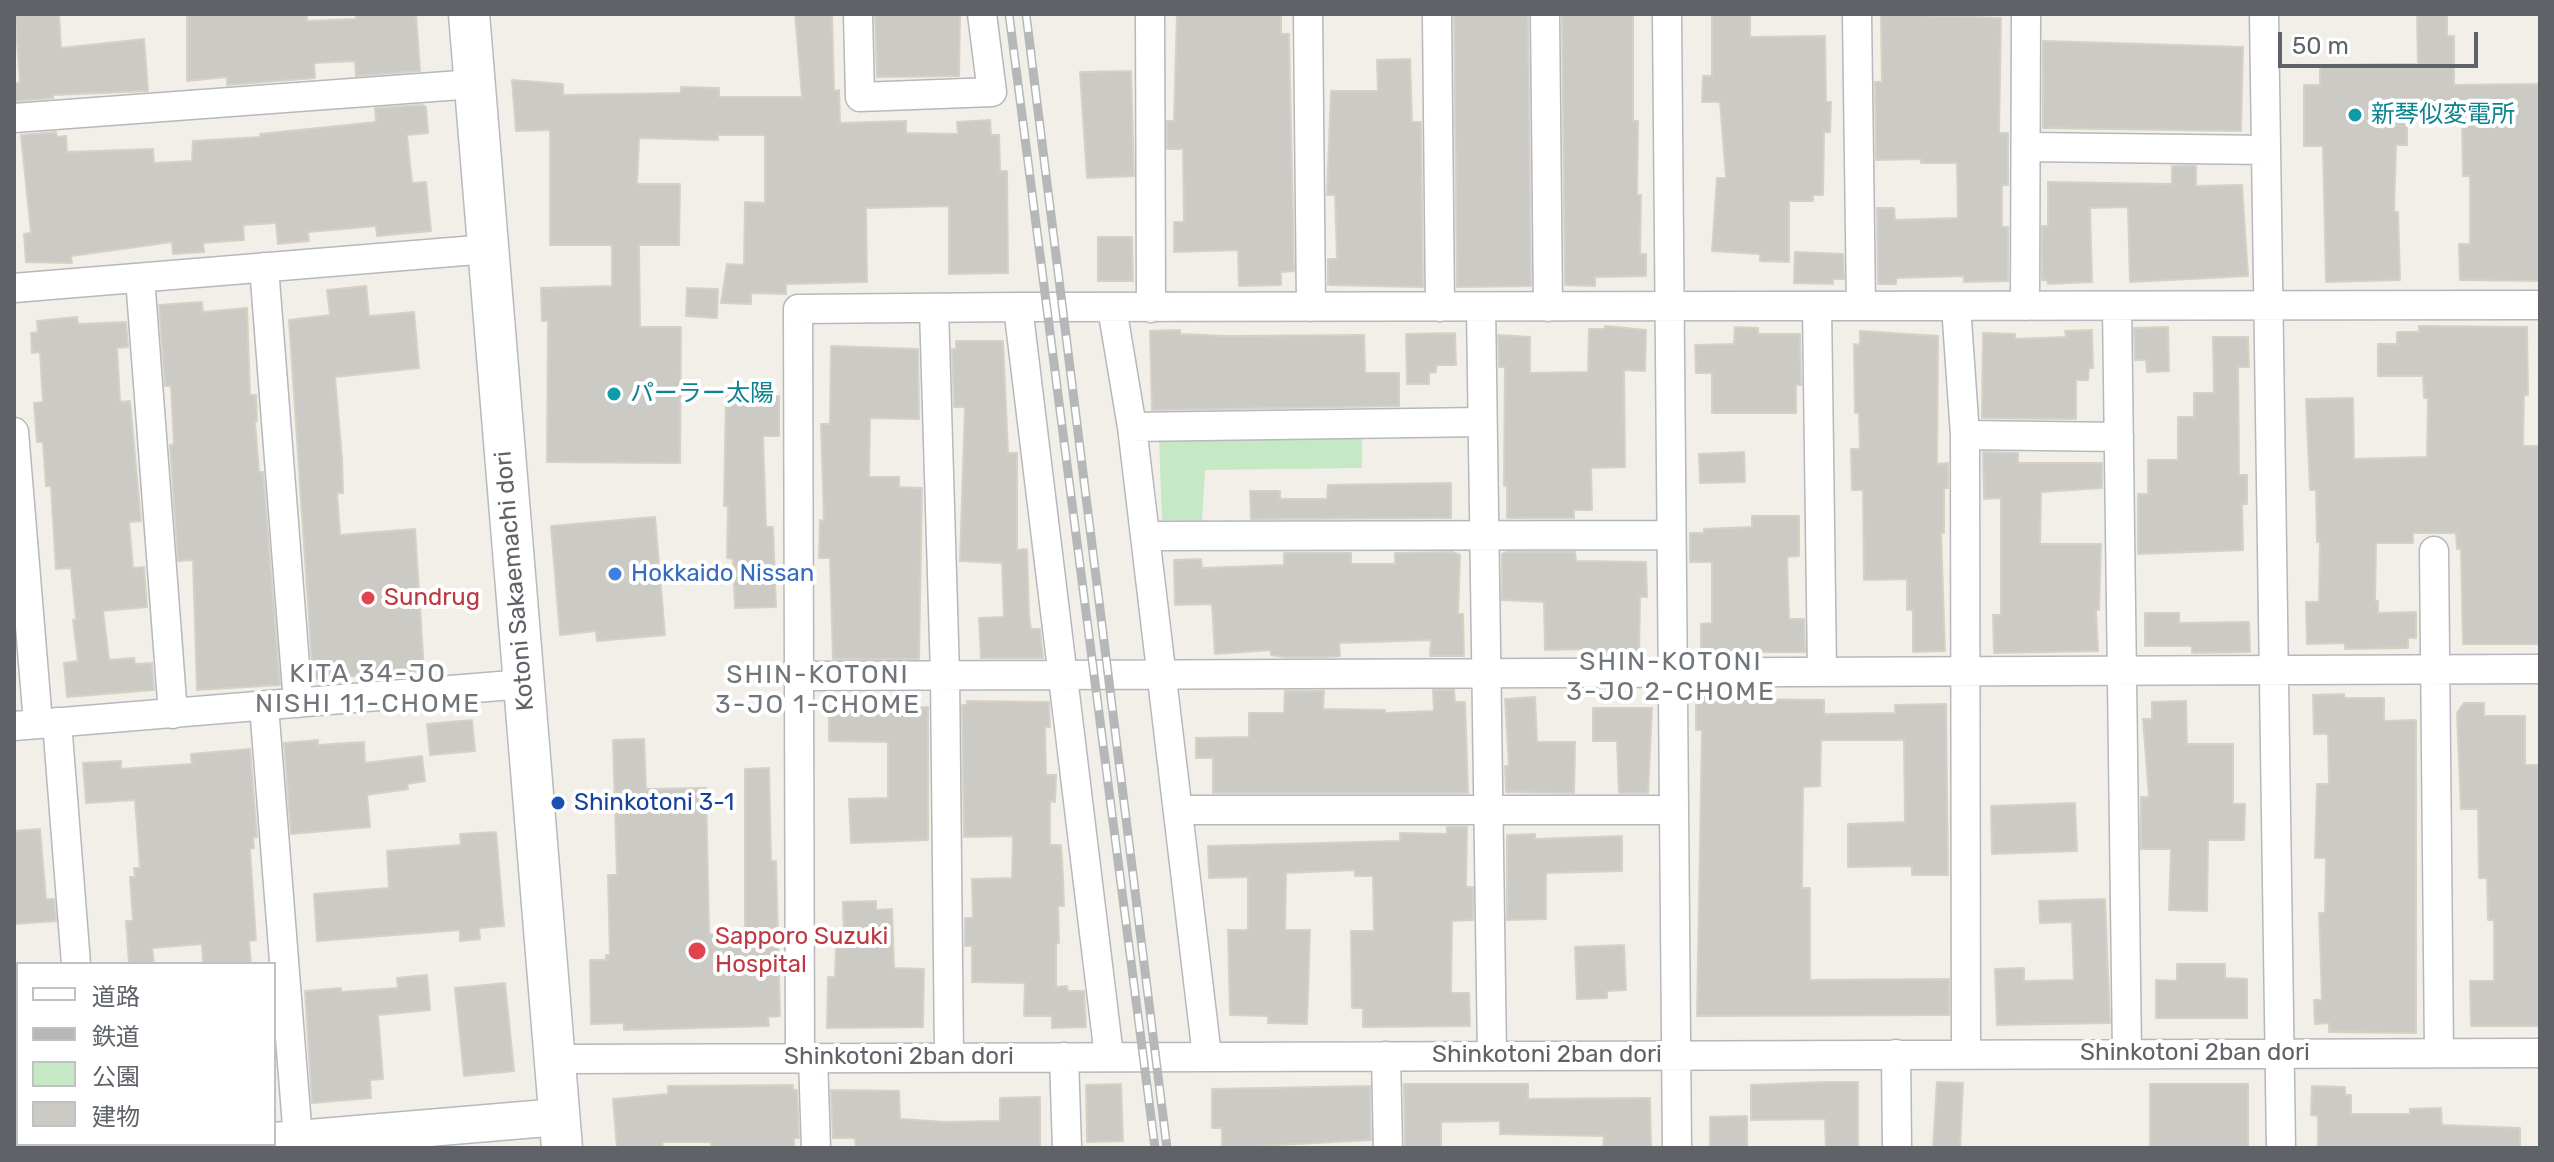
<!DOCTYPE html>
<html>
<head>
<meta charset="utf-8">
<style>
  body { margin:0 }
  #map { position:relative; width:2554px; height:1162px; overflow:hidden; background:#f1efe8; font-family:Rubik,"Noto Sans JP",sans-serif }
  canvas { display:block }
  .frame { position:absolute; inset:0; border:16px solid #5f6368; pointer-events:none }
  .legend { position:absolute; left:16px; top:962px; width:260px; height:184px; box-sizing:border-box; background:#fff; border:2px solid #bfc1c3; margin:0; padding:10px 14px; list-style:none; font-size:24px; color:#5f6368 }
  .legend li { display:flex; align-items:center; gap:16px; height:40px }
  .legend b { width:40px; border:2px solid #bfc1c3 }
  .scale { position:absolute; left:2278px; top:32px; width:200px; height:36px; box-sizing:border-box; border:4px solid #5f6368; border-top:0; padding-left:10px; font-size:24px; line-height:28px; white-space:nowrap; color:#5f6368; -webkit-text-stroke:6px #fff; paint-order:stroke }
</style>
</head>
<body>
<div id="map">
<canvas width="2554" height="1162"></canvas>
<div class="frame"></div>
<ul class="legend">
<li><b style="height:10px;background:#fff"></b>道路</li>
<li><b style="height:10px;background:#b6b7b8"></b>鉄道</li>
<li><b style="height:22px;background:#c5e8c5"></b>公園</li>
<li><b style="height:22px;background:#cccac5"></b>建物</li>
</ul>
<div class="scale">50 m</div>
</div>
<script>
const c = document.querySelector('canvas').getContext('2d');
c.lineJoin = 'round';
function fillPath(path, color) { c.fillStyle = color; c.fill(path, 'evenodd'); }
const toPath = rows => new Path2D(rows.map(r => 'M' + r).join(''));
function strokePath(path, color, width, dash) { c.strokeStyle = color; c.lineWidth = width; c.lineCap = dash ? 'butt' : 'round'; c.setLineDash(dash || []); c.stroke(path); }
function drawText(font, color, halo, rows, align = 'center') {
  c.font = font + ' Rubik,"Noto Sans JP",sans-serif'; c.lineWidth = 8; c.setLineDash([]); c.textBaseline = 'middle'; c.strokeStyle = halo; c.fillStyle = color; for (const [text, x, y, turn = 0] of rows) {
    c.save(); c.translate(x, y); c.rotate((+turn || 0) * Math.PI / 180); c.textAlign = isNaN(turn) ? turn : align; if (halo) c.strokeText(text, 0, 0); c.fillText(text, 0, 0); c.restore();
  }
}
fillPath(toPath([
  [1362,436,1362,468,1205,470,1202,521,1162,520,1159,437]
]), '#c5e8c5');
const building = toPath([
  [15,14,59,14,61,48,144,39,148,91,53,95,53,98,15,101,14,83,20,83,15,14],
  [187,14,307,14,307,21,356,19,356,14,416,14,420,71,356,76,355,61,314,63,315,78,227,85,227,77,187,81,187,14],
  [795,14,832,14,834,91,839,90,840,123,906,121,906,133,958,134,957,122,990,120,991,135,999,135,1000,171,1007,171,1008,273,949,274,949,206,866,208,867,282,786,284,786,294,751,293,751,304,721,303,727,264,744,265,745,202,765,203,765,135,718,135,718,140,639,138,637,184,680,184,679,245,639,245,640,327,681,327,680,463,547,462,548,321,542,321,541,288,612,286,612,245,550,245,550,130,516,131,512,80,563,84,563,95,681,93,681,87,719,88,719,97,802,97,795,14],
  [875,14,960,14,959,76,877,77,875,14],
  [1177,14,1281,14,1281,34,1289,34,1294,271,1281,272,1281,285,1239,286,1238,250,1174,252,1174,222,1184,222,1183,149,1167,149,1167,121,1174,121,1177,14],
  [1454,14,1528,14,1531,286,1457,287,1454,14],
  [1562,14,1633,14,1633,121,1638,121,1637,195,1641,195,1640,254,1646,254,1646,276,1595,277,1595,286,1565,285,1562,14],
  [1712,14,1750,14,1750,37,1825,36,1826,102,1831,102,1830,132,1824,132,1823,195,1813,195,1813,201,1789,201,1789,262,1760,261,1760,254,1712,251,1717,178,1726,178,1720,102,1702,102,1703,76,1712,76,1712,14],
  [1881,14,2001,18,1999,133,2008,133,2008,185,2002,185,2002,227,2008,227,2008,281,1964,282,1964,276,1896,278,1896,284,1878,284,1877,208,1894,208,1895,220,1958,218,1957,163,1921,163,1921,159,1876,160,1875,82,1882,82,1881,14],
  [2417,14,2447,14,2447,36,2454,36,2454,85,2540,84,2540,281,2460,280,2459,244,2470,244,2470,176,2463,176,2462,117,2407,118,2407,145,2396,145,2394,212,2398,212,2400,280,2326,282,2323,146,2304,146,2304,85,2320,85,2320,65,2418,64,2417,14],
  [2043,41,2243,47,2241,131,2043,128,2043,41],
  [1410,59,1412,122,1421,122,1423,287,1328,285,1328,259,1337,259,1335,195,1327,195,1331,91,1378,91,1377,60,1410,59],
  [1131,71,1134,176,1087,178,1080,72,1131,71],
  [422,105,426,107,428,133,407,135,412,183,426,182,431,231,377,236,376,226,308,232,309,241,278,244,276,223,243,225,244,240,203,243,204,252,173,254,172,242,71,256,72,263,26,262,24,234,31,233,21,135,56,132,57,137,66,136,67,152,153,149,154,163,192,161,193,141,261,137,260,134,376,122,375,108,422,105],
  [2172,166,2196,166,2196,186,2242,185,2248,276,2130,282,2128,207,2090,208,2092,282,2048,284,2047,280,2042,280,2042,226,2048,226,2048,182,2172,184,2172,166],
  [1098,237,1132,237,1133,281,1098,281,1098,237],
  [1795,252,1843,254,1844,279,1833,279,1833,284,1794,283,1795,252],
  [366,286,369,316,414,312,419,368,335,377,342,459,343,493,337,493,340,535,415,529,424,671,313,679,289,320,330,315,327,290,366,286],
  [687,288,718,289,717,318,686,316,687,288],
  [202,302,203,312,247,308,250,395,256,395,257,421,255,422,259,472,263,472,280,685,197,690,193,560,178,561,170,445,174,444,171,386,165,386,159,305,202,302],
  [77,317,78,324,126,322,128,347,117,348,120,402,130,401,141,521,129,522,133,568,144,567,147,607,103,611,109,660,134,658,135,664,152,663,154,690,67,697,64,663,78,661,73,620,76,619,71,568,56,569,51,486,46,486,43,442,37,442,34,403,43,402,40,352,32,353,31,333,38,332,37,321,77,317],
  [1605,326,1646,330,1645,371,1624,370,1625,467,1591,468,1592,510,1574,510,1574,518,1507,518,1507,486,1504,486,1505,367,1499,367,1498,335,1530,337,1530,373,1588,372,1589,329,1605,329,1605,326],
  [2419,326,2527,327,2528,395,2524,395,2523,446,2540,446,2540,644,2463,644,2461,549,2457,549,2456,533,2413,533,2413,543,2376,543,2375,601,2378,601,2378,613,2416,612,2416,638,2408,638,2408,648,2345,649,2345,643,2307,644,2306,602,2319,602,2320,542,2317,542,2316,490,2310,490,2306,399,2353,398,2354,459,2427,457,2428,398,2424,398,2423,376,2378,376,2378,344,2397,344,2397,332,2419,332,2419,326],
  [1735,327,1758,328,1758,334,1800,334,1801,385,1796,385,1796,413,1712,413,1712,373,1696,373,1695,345,1734,344,1735,327],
  [2168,327,2169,371,2147,372,2146,360,2135,360,2134,328,2168,327],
  [1180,330,1180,334,1226,336,1364,335,1365,373,1399,373,1399,406,1152,410,1150,331,1180,330],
  [2092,330,2093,368,2089,368,2088,380,2076,380,2076,419,1982,418,1983,333,2015,334,2015,339,2066,337,2065,331,2092,330],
  [1860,331,1938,336,1937,464,1948,463,1948,488,1944,488,1944,533,1941,533,1945,651,1913,652,1913,610,1907,610,1907,579,1864,580,1863,490,1852,490,1851,449,1860,449,1859,413,1855,413,1854,344,1860,345,1860,331],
  [1455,333,1456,365,1436,365,1436,372,1429,373,1429,384,1407,384,1406,334,1455,333],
  [2213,337,2248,337,2249,367,2238,367,2239,475,2247,475,2247,504,2242,504,2243,550,2138,554,2138,494,2148,494,2148,460,2178,460,2178,417,2194,417,2194,393,2214,393,2213,337],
  [956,341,1003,341,1008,453,1017,453,1017,550,1027,549,1029,616,1031,629,1040,629,1043,658,981,658,979,618,1004,617,1002,563,960,561,965,407,954,407,952,349,956,349,956,341],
  [831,346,918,349,919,419,870,418,869,477,899,477,899,487,922,488,919,659,833,659,830,558,819,558,820,520,824,521,821,424,830,424,831,346],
  [726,396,779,396,779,436,763,436,766,527,773,527,776,607,735,608,733,559,727,558,728,506,724,506,726,396],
  [1744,452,1745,482,1700,483,1699,454,1744,452],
  [1983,452,2018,453,2018,463,2102,463,2102,488,2041,492,2040,544,2101,544,2099,610,2096,610,2098,651,1994,653,1993,615,2001,615,2001,498,1984,499,1983,452],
  [1451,483,1451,518,1251,519,1250,491,1280,491,1280,499,1327,499,1328,485,1451,483],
  [1752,516,1799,516,1799,556,1787,557,1789,619,1804,619,1805,652,1701,652,1701,624,1712,623,1712,562,1690,562,1690,533,1704,533,1704,529,1752,527,1752,516],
  [655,517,665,635,597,641,596,631,560,635,551,526,655,517],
  [1452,552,1460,555,1458,614,1463,614,1464,656,1430,656,1431,640,1339,643,1340,656,1324,657,1285,657,1271,655,1271,650,1215,654,1212,604,1175,605,1174,560,1201,559,1202,568,1284,565,1284,553,1351,553,1351,564,1395,564,1395,553,1452,552],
  [1507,552,1575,552,1576,561,1646,562,1647,597,1640,597,1639,656,1584,656,1584,649,1545,650,1544,602,1502,600,1502,554,1507,552],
  [2145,613,2179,613,2179,623,2249,622,2250,652,2192,653,2192,646,2145,646,2145,613],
  [1433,690,1454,690,1455,702,1465,702,1468,793,1213,793,1213,758,1196,758,1196,738,1249,737,1249,713,1284,713,1285,691,1324,691,1323,709,1385,710,1385,713,1434,711,1433,690],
  [2344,694,2344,698,2384,698,2384,721,2416,720,2416,1033,2329,1032,2329,1023,2315,1024,2314,1000,2322,1000,2319,913,2325,913,2326,858,2315,858,2317,784,2329,784,2328,734,2314,734,2313,695,2344,694],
  [1739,695,1739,699,1824,700,1824,714,1895,713,1895,705,1946,704,1948,875,1912,875,1912,866,1848,867,1848,824,1905,822,1904,740,1821,740,1820,786,1803,787,1802,888,1810,888,1810,980,1949,979,1949,1015,1697,1016,1702,730,1696,730,1696,696,1739,695],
  [1535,697,1537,742,1575,742,1574,793,1506,792,1505,766,1509,766,1505,699,1535,697],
  [876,700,907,700,907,708,928,707,928,840,851,843,849,799,888,798,888,742,829,741,829,706,876,707,876,700],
  [967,701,1049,702,1050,727,1045,727,1046,775,1056,775,1055,802,1050,801,1050,845,1061,845,1063,877,1064,906,1058,906,1059,943,1056,943,1056,987,1067,986,1068,991,1084,991,1086,1027,1052,1028,1052,1016,1024,1016,1025,983,972,982,972,946,965,946,965,918,973,918,972,879,1012,878,1013,836,964,837,962,705,967,705,967,701],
  [2186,701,2187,744,2233,744,2233,804,2245,804,2244,840,2208,840,2207,911,2169,910,2171,849,2141,849,2141,797,2149,797,2143,719,2152,719,2152,702,2186,701],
  [2464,703,2484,703,2484,716,2525,716,2525,765,2540,765,2540,1026,2471,1026,2470,981,2494,981,2494,920,2488,920,2487,878,2479,878,2478,809,2461,809,2457,713,2464,703],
  [1593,708,1652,708,1648,793,1619,793,1617,741,1593,741,1593,708],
  [472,720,475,751,430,755,427,724,472,720],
  [644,739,646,789,706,788,709,934,745,934,745,769,769,768,771,861,776,861,780,1016,768,1017,769,1026,624,1030,624,1023,591,1024,590,960,606,960,606,955,610,955,608,875,617,875,613,740,644,739],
  [318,740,318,745,364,742,365,763,422,756,425,781,407,784,408,789,367,795,370,827,291,834,284,743,318,740],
  [250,749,257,837,253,837,254,848,250,849,256,940,249,941,251,964,203,964,202,944,152,948,154,964,129,964,126,921,133,921,130,877,135,877,134,868,140,868,135,800,86,803,83,763,121,761,121,769,192,764,191,754,250,749],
  [2075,803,2077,851,1992,854,1991,806,2075,803],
  [1447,827,1467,827,1466,887,1473,887,1473,920,1452,921,1451,993,1469,993,1470,1026,1363,1027,1363,1008,1352,1008,1351,931,1374,931,1373,876,1355,876,1355,870,1286,873,1285,930,1310,930,1307,1024,1268,1023,1268,1016,1230,1015,1228,930,1248,930,1248,877,1209,878,1208,846,1400,841,1400,833,1447,834,1447,827],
  [40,829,46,899,54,899,56,921,14,924,14,831,40,829],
  [496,832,504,926,479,928,480,939,460,941,460,930,317,941,314,894,389,888,387,851,461,845,460,834,496,832],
  [1535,834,1535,839,1622,836,1622,871,1546,873,1546,919,1507,920,1507,835,1535,834],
  [2105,899,2110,1023,1997,1025,1995,969,2024,968,2024,981,2074,980,2072,922,2040,923,2039,901,2105,899],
  [876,901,876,910,892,909,894,968,924,969,923,1027,827,1028,828,977,835,977,836,947,844,948,843,902,876,901],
  [1624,945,1626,990,1607,991,1607,998,1577,999,1575,947,1624,945],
  [2177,964,2225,964,2225,978,2247,979,2247,1018,2156,1018,2156,980,2177,981,2177,964],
  [427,975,430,1010,378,1015,383,1079,370,1080,371,1098,312,1103,305,991,341,988,341,992,398,988,397,978,427,975],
  [505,983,514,1071,464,1076,455,988,505,983],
  [1826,1082,1858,1082,1858,1148,1826,1148,1825,1119,1751,1120,1751,1085,1826,1082],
  [1937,1082,1963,1083,1960,1148,1933,1148,1937,1082],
  [1121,1084,1123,1141,1087,1142,1086,1085,1121,1084],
  [1404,1084,1528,1084,1528,1099,1650,1098,1651,1148,1603,1148,1604,1136,1500,1134,1500,1121,1441,1122,1441,1148,1405,1148,1404,1084],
  [2150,1084,2248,1084,2248,1148,2150,1148,2150,1084],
  [793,1085,793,1090,797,1090,799,1138,794,1138,794,1148,711,1148,711,1142,662,1142,663,1148,617,1148,613,1099,668,1094,668,1086,793,1085],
  [1370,1086,1371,1140,1222,1148,1222,1128,1212,1128,1212,1089,1370,1086],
  [2312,1086,2345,1087,2345,1095,2351,1095,2351,1114,2410,1114,2410,1109,2441,1108,2442,1125,2520,1128,2520,1148,2318,1148,2318,1116,2311,1115,2312,1086],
  [831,1090,899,1091,900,1119,946,1122,1000,1121,1000,1098,1040,1097,1040,1148,856,1148,855,1138,833,1138,831,1090],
  [1747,1116,1747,1148,1710,1148,1710,1117,1747,1116]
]);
fillPath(building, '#cccac5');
strokePath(building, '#d6d1c6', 2);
const minor = toPath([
  [858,14,860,97,992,92,982,14],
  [1150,14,1151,308],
  [1308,14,1311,307],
  [1437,14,1440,307],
  [1545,14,1548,307],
  [1667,14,1677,1148],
  [1857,14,1861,306],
  [2264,14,2281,1148],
  [14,118,474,84],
  [2028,147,2266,150],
  [264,267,298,703],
  [140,278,173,714],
  [14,288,488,249],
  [1817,306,1822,672],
  [1956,306,1965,435,1966,1054],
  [2025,306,2026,14],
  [2117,306,2127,1053],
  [1018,307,2540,305],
  [1481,307,1492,1056],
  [934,308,945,675,949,1057],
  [1112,308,1132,427,1207,1056],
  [1132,427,1481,422],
  [14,432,38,723],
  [1965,435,2119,437],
  [1146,536,1670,535],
  [2434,551,2439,1053],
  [802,676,2540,669],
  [264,706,298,1139],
  [57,722,76,964],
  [14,726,524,684],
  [1179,810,1672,810],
  [1896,1054,1897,1148],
  [1386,1056,1388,1148],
  [1064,1057,1067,1148],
  [800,1058,798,309,1018,307,1109,1056],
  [813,1058,816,1148],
  [555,1059,2540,1053],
  [90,1144,91,1148]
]);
const tertiary = toPath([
  [274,1141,559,1117],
  [196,1148,243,1144]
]);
const secondary = toPath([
  [469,14,562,1148]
]);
strokePath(minor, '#b5b8bc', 31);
strokePath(tertiary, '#b5b8bc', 39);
strokePath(secondary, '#b6babf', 43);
strokePath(minor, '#fff', 28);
strokePath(tertiary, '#fff', 36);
strokePath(secondary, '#fff', 40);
const rail = toPath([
  [1009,14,1155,1148],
  [1026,14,1167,1148]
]);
strokePath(rail, '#b6b7b8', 9);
strokePath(rail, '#fff', 6, [18]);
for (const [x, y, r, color] of [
  [2355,115,8,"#0f9aa8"],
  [614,394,8,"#0f9aa8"],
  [615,574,8,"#3f7fe0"],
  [368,598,8,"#e0444e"],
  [558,803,8,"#1a4fb4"],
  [697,951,10,"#e0444e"]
]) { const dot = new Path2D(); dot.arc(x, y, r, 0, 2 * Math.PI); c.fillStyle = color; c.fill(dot); strokePath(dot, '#fff', 3); }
drawText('24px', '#0d838f', '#fff', [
  ["新琴似変電所",2371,115],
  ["パーラー太陽",630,394]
], 'left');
drawText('24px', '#366cbe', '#fff', [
  ["Hokkaido Nissan",631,574]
], 'left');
drawText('24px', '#5f6368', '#fff', [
  ["Kotoni Sakaemachi dori",515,581,-95],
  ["Shinkotoni 2ban dori",2195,1053],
  ["Shinkotoni 2ban dori",1547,1055],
  ["Shinkotoni 2ban dori",899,1057]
]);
drawText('24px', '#be3a42', '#fff', [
  ["Sundrug",384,598],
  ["Sapporo Suzuki",715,937],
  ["Hospital",715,965]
], 'left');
drawText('24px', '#164399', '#fff', [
  ["Shinkotoni 3-1",574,803]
], 'left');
c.letterSpacing = '2px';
drawText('26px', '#70757a', '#fff', [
  ["SHIN-KOTONI",1671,662],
  ["3-JO 2-CHOME",1671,692],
  ["KITA 34-JO",368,674],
  ["NISHI 11-CHOME",368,704],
  ["SHIN-KOTONI",818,675],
  ["3-JO 1-CHOME",818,705]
]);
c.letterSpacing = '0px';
</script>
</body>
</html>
